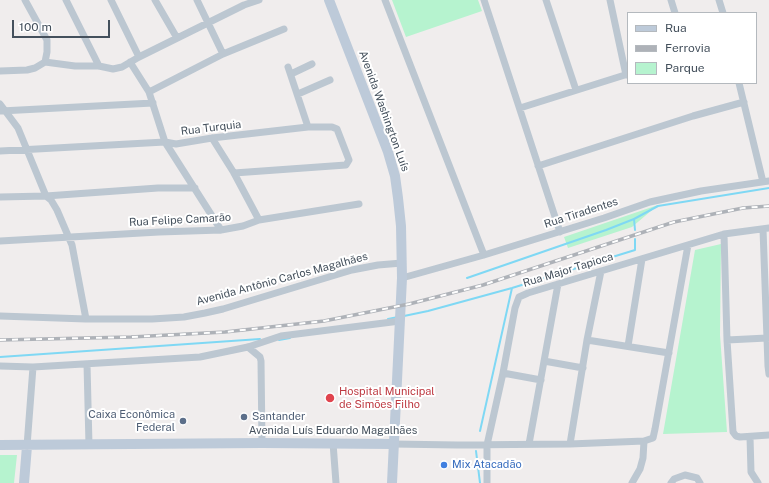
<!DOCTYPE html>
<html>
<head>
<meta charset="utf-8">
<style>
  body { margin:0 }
  #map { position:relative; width:769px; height:483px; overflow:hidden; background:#f0eded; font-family:"Public Sans",sans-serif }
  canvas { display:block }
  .legend { position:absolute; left:627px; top:12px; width:130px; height:72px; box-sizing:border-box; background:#fff; border:1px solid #b4b9be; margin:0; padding:5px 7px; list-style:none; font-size:12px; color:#44505c }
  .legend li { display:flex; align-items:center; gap:8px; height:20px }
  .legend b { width:20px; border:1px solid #b4b9be }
  .scale { position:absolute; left:12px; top:20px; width:98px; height:18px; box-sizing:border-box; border:2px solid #44505c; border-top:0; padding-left:5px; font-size:12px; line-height:14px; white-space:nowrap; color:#44505c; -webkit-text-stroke:3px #fff; paint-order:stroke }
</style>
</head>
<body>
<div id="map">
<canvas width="769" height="483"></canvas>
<ul class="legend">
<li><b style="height:5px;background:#bdcad9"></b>Rua</li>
<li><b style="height:5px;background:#aeb2b8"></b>Ferrovia</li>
<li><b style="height:11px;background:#b6f3cf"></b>Parque</li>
</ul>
<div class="scale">100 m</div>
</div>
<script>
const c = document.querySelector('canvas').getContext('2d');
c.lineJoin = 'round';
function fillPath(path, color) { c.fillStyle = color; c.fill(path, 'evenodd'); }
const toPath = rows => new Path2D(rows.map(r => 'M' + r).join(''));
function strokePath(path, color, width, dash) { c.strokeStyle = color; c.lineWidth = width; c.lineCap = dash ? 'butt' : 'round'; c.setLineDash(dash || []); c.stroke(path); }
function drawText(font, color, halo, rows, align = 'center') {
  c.font = font + ' "Public Sans",sans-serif'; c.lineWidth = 4; c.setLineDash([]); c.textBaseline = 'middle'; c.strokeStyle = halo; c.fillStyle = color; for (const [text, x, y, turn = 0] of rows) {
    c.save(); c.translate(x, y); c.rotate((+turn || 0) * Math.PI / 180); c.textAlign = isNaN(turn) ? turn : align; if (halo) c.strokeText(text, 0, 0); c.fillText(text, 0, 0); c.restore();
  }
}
fillPath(toPath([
  [392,0,478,0,482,11,406,37],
  [658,205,632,227,568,248,564,237],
  [721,244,720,335,727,432,663,434,695,250],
  [0,455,17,455,14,483,0,483]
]), '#b6f3cf');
strokePath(toPath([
  [635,230,634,219,658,206,769,188],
  [467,278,606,230,634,219],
  [404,316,428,311,512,288,635,250,635,239],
  [388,319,398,317],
  [279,340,290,338],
  [0,357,260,339],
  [480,431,512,288],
  [476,451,480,483]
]), '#7fd8f4', 2);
strokePath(toPath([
  [25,0,47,40,47,52,45,62],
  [66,0,99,66],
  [111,0,139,57],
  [155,0,177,38],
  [197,0,223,54],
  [385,0,484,255],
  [484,0,560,232],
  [546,0,576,90],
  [610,0,626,75],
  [671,0,675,13],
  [719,0,723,13],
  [130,62,149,92,165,142,221,230],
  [288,67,308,127],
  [0,71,27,70,35,68,45,62,75,66,99,66,113,69,122,67,139,57,244,5,259,0],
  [291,74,312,64],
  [739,83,763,182],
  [149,92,223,54,284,29],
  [298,94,330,80],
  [0,104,18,128,46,196,51,200,57,210,72,245,86,319],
  [520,108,628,74],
  [1,111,153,103],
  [212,138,234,173,259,220],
  [0,151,165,142,176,144,212,138,308,127,332,127,337,129,349,160,346,165,234,173],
  [538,166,693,116,744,102],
  [0,197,46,196,158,188,195,188],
  [763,229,768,366,769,374],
  [724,234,727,340,733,432,736,436,740,437,769,435],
  [0,241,159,232,221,230,243,226,259,220,359,204],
  [402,278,484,255,604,218,650,202,701,191,769,181],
  [0,316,86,319,152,319,184,317,205,313,223,309,352,270,378,265,402,263],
  [587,340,669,353],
  [727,340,767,338],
  [628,346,642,259],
  [248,347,260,357,261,361,262,443],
  [544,361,583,368],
  [87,364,89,445],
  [0,366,33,367,200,357,248,347,281,336,400,321],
  [503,373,541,380],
  [750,437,751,472,758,483],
  [333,443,336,483],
  [393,444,457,445,570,444,644,441,653,438,655,429,688,245],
  [529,444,558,284],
  [570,444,587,340,601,271],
  [27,446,33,367],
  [487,483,487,445,503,373,515,308,519,297,528,293,724,234,769,228],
  [632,483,640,469,643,458,644,441],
  [671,483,674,479,685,475,697,478,700,483]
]), '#bcc7d1', 7);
strokePath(toPath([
  [329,0,388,152,395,176,398,198,401,226,402,278,392,483],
  [0,445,262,443,393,444],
  [24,483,27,446]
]), '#bdcad9', 10);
const rail = toPath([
  [0,340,131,337,225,332,324,321,409,304,483,285,674,222,743,208,769,206]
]);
strokePath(rail, '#aeb2b8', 3.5);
strokePath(rail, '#fff', 2, [6]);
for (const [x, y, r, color] of [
  [330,398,5,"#e0444e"],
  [244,417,4,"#5c6f8a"],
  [183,421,4,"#5c6f8a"],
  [444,465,4,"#3f7fe0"]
]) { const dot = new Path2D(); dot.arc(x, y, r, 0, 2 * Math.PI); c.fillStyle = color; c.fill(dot); strokePath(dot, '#fff', 1.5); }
drawText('11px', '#44505c', '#fff', [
  ["Avenida Washington Luís",384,111,70],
  ["Rua Turquia",211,128,-7],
  ["Rua Tiradentes",581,213,-18],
  ["Rua Felipe Camarão",180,220,-3],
  ["Rua Major Tapioca",568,270,-17],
  ["Avenida Antônio Carlos Magalhães",282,279,-15],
  ["Avenida Luís Eduardo Magalhães",333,431]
]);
drawText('11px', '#be3a42', '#fff', [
  ["Hospital Municipal",339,392],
  ["de Simões Filho",339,405]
], 'left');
drawText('11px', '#4e5e75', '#fff', [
  ["Caixa Econômica",175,415],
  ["Federal",175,428],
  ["Santander",252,417,"left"]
], 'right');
drawText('11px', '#366cbe', '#fff', [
  ["Mix Atacadão",452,465]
], 'left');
</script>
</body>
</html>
